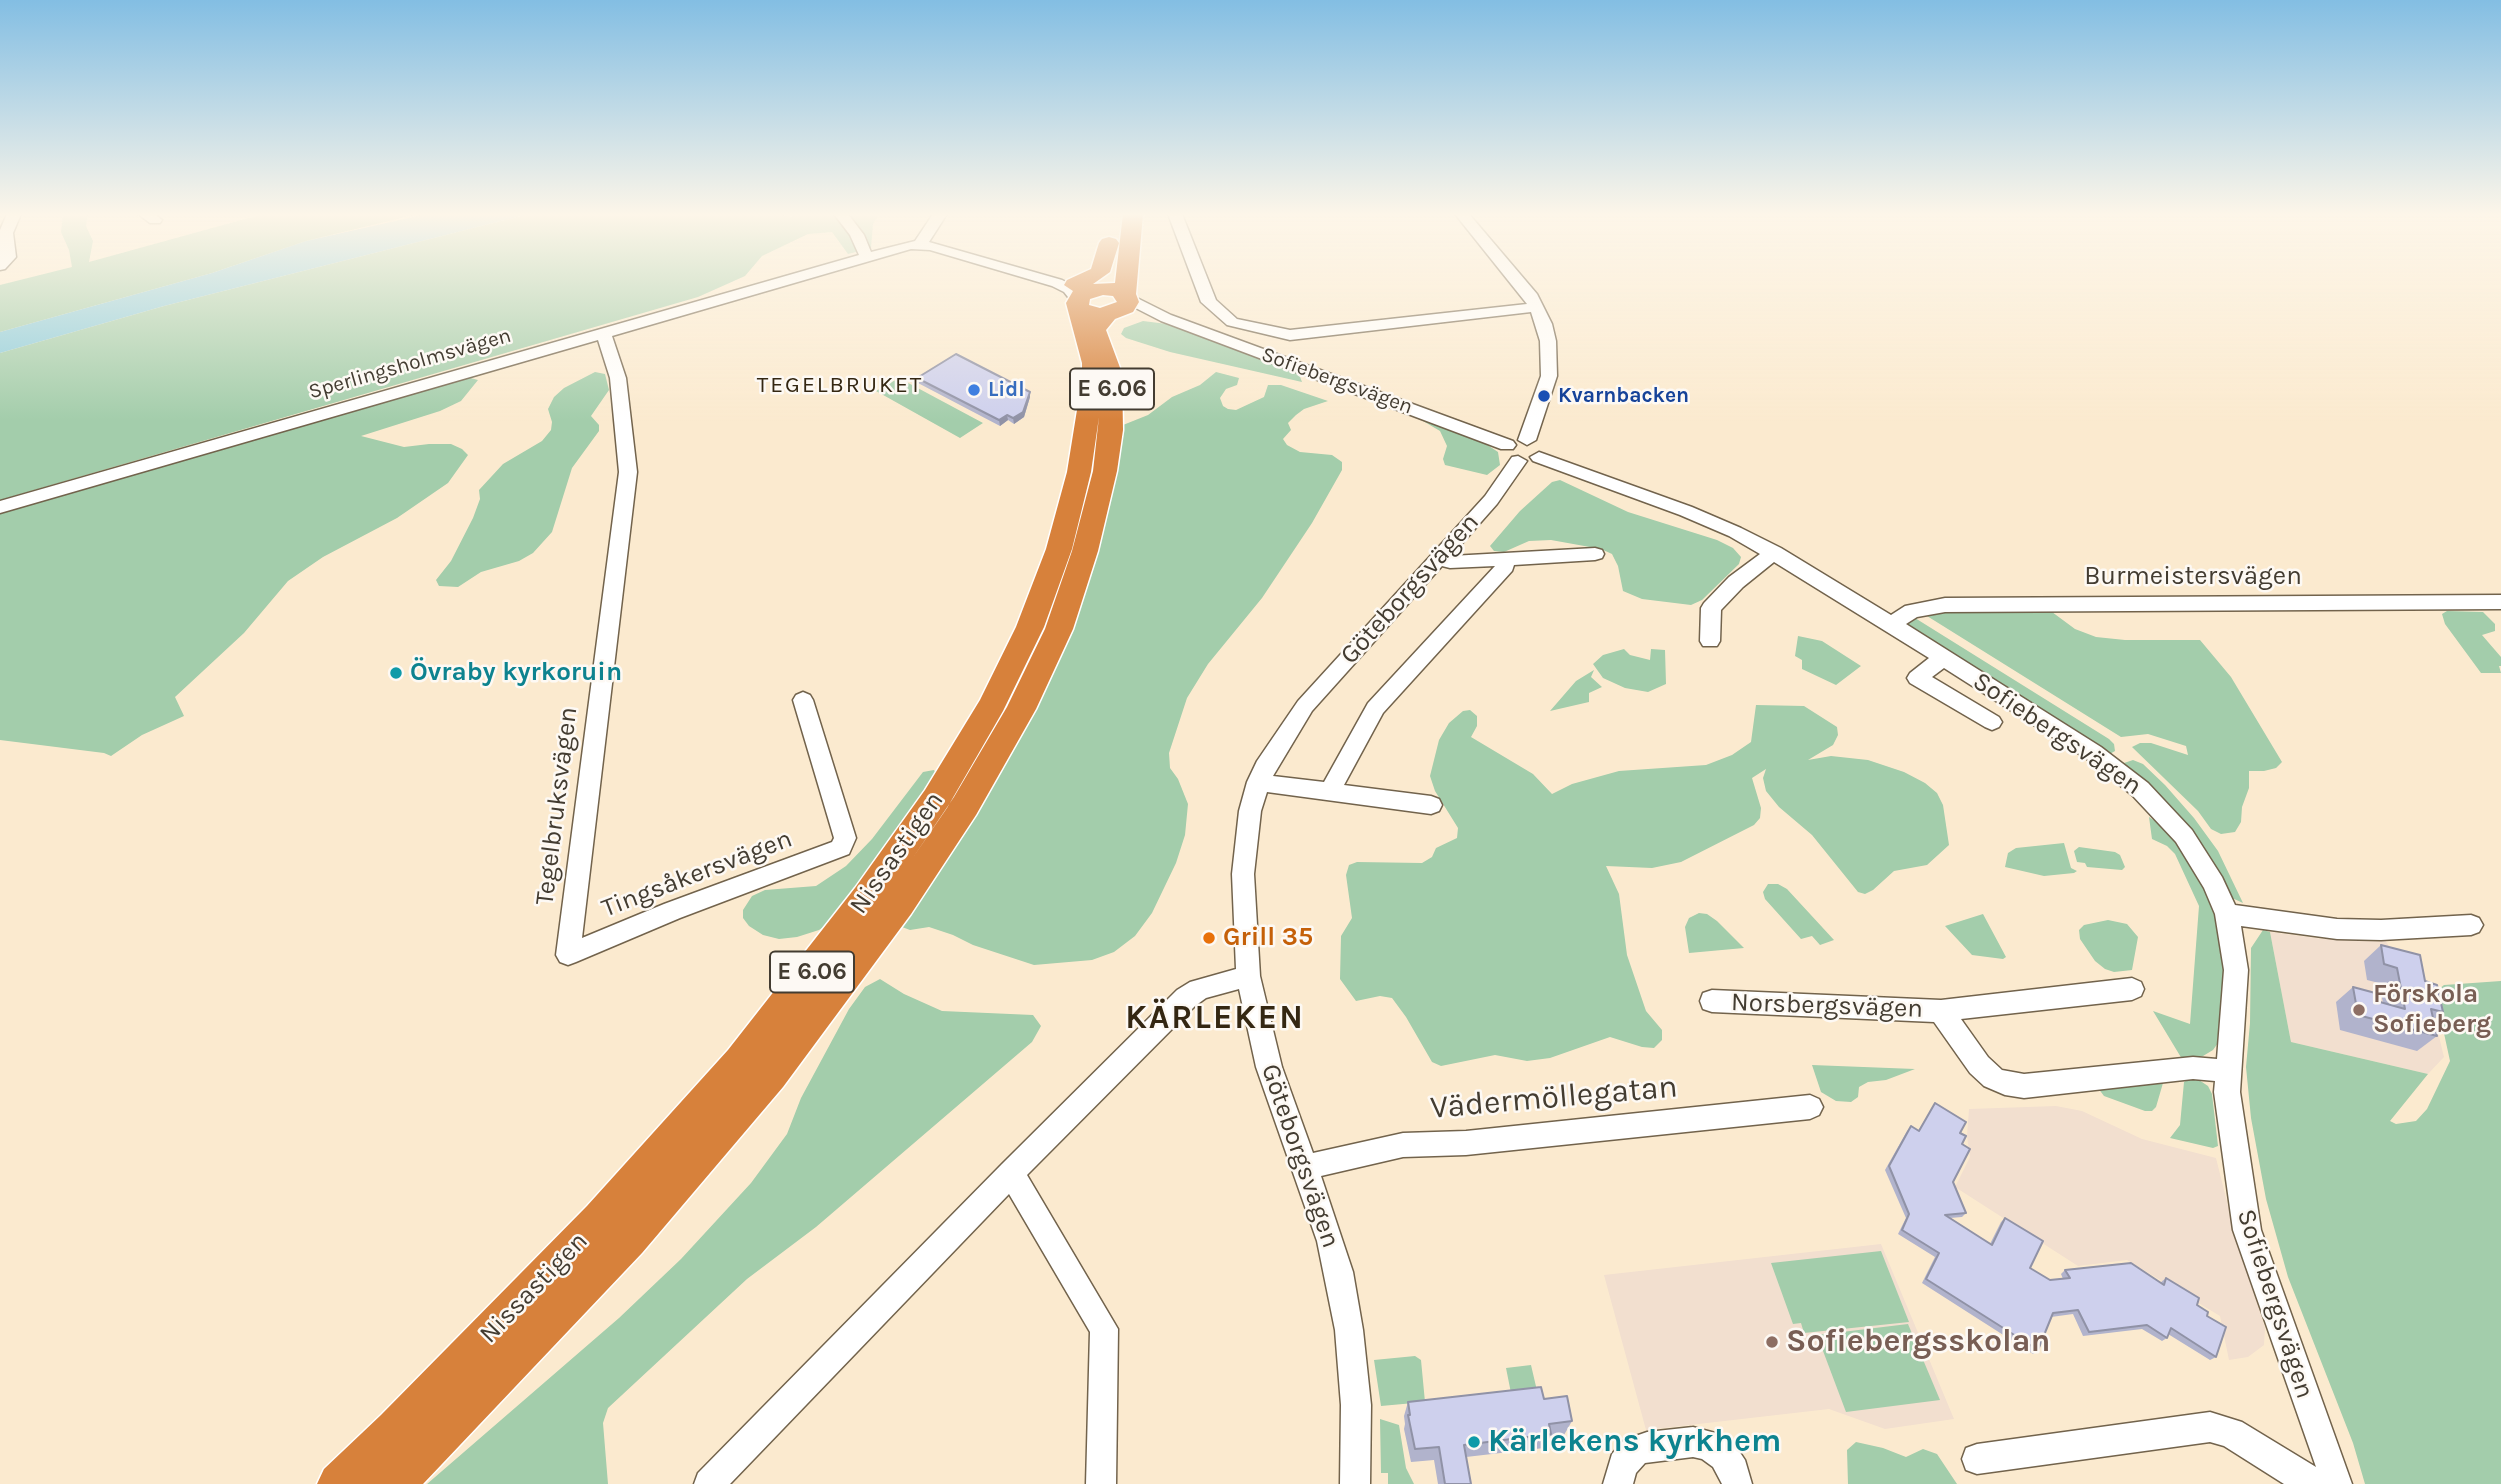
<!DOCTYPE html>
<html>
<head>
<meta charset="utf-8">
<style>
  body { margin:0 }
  canvas { display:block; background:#fbeacf }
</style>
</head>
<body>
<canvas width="2501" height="1484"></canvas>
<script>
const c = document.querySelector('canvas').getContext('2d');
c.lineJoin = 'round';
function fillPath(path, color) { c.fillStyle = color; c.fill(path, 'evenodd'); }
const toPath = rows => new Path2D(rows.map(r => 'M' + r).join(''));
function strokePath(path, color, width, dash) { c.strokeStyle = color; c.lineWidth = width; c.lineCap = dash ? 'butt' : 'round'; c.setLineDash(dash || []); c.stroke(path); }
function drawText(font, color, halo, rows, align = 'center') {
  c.font = font + ' Karla,sans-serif'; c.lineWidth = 5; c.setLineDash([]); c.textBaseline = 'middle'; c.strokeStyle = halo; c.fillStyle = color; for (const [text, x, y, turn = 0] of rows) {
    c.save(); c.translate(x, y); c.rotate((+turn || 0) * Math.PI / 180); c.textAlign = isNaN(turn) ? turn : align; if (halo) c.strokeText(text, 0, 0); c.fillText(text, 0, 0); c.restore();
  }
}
fillPath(toPath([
  [2270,932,2323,939,2385,940,2406,972,2425,979,2444,1057,2428,1074,2291,1042],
  [2056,1106,2082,1111,2142,1139,2216,1158,2232,1222,2265,1328,2264,1345,2248,1357,2229,1360,2220,1316,2127,1260,2078,1266,1955,1187,1970,1157,1967,1136,1969,1109],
  [1881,1244,1954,1419,1885,1429,1829,1409,1646,1430,1604,1275]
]), '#f2dfcf');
fillPath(toPath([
  [63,214,88,214,86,226,93,241,89,262,263,214,418,214,306,241,212,273,0,332,0,285,72,267,69,250,61,232],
  [529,214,778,214,790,217,796,214,879,214,873,224,871,248,848,254,832,232,808,234,762,256,745,276,698,297,0,500,0,353,164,306],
  [1143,321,1167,324,1299,374,1302,382,1170,352,1126,338,1121,334,1124,328],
  [595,372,605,374,609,390,591,416,599,425,599,431,572,468,552,532,533,553,519,561,481,572,458,587,439,586,436,580,451,561,473,518,480,499,479,490,503,464,542,441,551,430,552,422,548,409,554,397,564,388],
  [1216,372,1239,378,1237,385,1226,389,1220,398,1223,406,1228,409,1236,410,1264,397,1268,385,1281,385,1328,401,1304,409,1296,415,1288,423,1291,430,1283,439,1287,445,1300,452,1332,455,1342,462,1342,470,1312,523,1262,598,1208,664,1187,698,1169,753,1170,768,1178,779,1188,804,1185,835,1176,863,1152,913,1135,936,1114,952,1092,960,1034,965,973,945,953,935,929,927,910,930,902,927,961,839,1002,770,1057,661,1095,564,1110,500,1123,425,1148,415,1172,397,1200,385],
  [467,377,478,380,461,401,440,411,361,436,404,447,429,444,451,444,462,449,468,455,448,483,397,518,323,557,288,581,244,633,175,697,184,716,142,735,111,756,104,753,0,740,0,512],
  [899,378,983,423,960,438,876,391],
  [1418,418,1472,437,1489,446,1498,452,1500,465,1487,475,1445,465,1443,459,1447,446,1440,431],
  [1560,480,1628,512,1717,540,1733,548,1741,557,1739,564,1702,600,1691,605,1642,599,1623,591,1618,566,1612,554,1601,549,1551,540,1529,541,1504,552,1494,551,1490,546,1520,511,1552,482],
  [1936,611,2052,612,2075,629,2096,637,2125,640,2200,640,2231,677,2282,762,2276,768,2264,771,2249,771,2249,788,2242,807,2241,822,2235,832,2221,834,2211,829,2198,811,2132,747,2140,743,2151,743,2188,755,2186,746,2148,734,2121,737,1927,616],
  [2447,611,2483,612,2495,624,2495,631,2482,635,2501,657,2501,666,2499,666,2501,673,2481,673,2445,624,2442,614],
  [1915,618,2109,739,2114,744,2115,751,2108,755,1908,626,1909,621],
  [1798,636,1822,641,1861,666,1836,685,1802,669,1802,660,1795,656],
  [1624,649,1630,655,1650,660,1651,649,1665,650,1666,684,1648,692,1625,688,1603,678,1593,664,1603,655],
  [1594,670,1591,677,1602,687,1589,693,1589,702,1550,711,1576,681],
  [1756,705,1804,706,1837,727,1838,735,1833,745,1808,760,1831,756,1868,760,1904,772,1925,783,1937,793,1943,805,1949,845,1927,865,1894,871,1873,890,1865,894,1858,892,1812,835,1779,807,1766,791,1763,778,1766,769,1752,778,1761,808,1760,818,1754,825,1681,862,1652,868,1606,866,1619,894,1627,955,1646,1011,1662,1030,1662,1040,1654,1048,1642,1047,1610,1037,1550,1058,1527,1061,1495,1055,1441,1066,1432,1062,1406,1017,1392,998,1380,996,1356,1001,1340,979,1341,936,1352,918,1346,875,1349,865,1357,862,1422,863,1432,857,1436,848,1457,838,1458,828,1435,791,1430,776,1439,740,1449,723,1463,711,1470,710,1477,716,1477,726,1471,737,1533,774,1552,794,1572,784,1619,771,1706,765,1732,755,1751,742],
  [2133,760,2143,764,2165,785,2194,818,2218,851,2243,903,2232,898,2121,764],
  [934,770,937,775,840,916,819,930,797,937,779,939,763,935,749,926,743,918,743,910,752,896,765,890,816,886,846,866,872,839,923,772],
  [2149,817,2178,836,2216,906,2223,940,2224,979,2218,1043,2213,1050,2203,1056,2182,1059,2153,1011,2190,1024,2199,906,2175,854,2167,846,2152,839],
  [2064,843,2071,868,2077,871,2074,873,2044,876,2005,867,2008,853,2016,848],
  [2079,847,2115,852,2120,855,2125,867,2122,870,2087,867,2085,863,2077,862,2074,851],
  [1768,884,1778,884,1787,889,1834,940,1820,945,1812,936,1801,939,1765,899,1763,892],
  [1699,913,1707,914,1717,921,1744,948,1689,953,1685,927,1689,918],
  [1983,914,2006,957,2003,959,1972,955,1945,926],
  [2108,920,2127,924,2138,937,2132,970,2114,972,2105,969,2095,961,2080,939,2079,930,2084,925],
  [2263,930,2270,932,2291,1042,2428,1074,2390,1121,2396,1124,2416,1121,2427,1109,2450,1061,2437,1001,2439,989,2444,985,2501,981,2501,1484,2365,1484,2353,1443,2288,1277,2266,1199,2251,1118,2246,1067,2250,1023,2251,948],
  [880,979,904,994,942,1011,1033,1015,1041,1026,1032,1042,816,1227,747,1279,608,1408,603,1423,608,1484,427,1484,619,1318,681,1259,751,1183,787,1134,801,1098,849,1009,865,987],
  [1812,1065,1915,1069,1886,1080,1868,1082,1859,1087,1858,1097,1851,1102,1836,1101,1821,1092],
  [2160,1078,2163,1083,2156,1107,2152,1111,2145,1111,2104,1096,2098,1088],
  [2189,1079,2199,1080,2208,1086,2212,1094,2218,1146,2213,1148,2170,1138,2180,1125,2184,1082],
  [1881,1251,1909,1322,1804,1333,1801,1323,1793,1324,1771,1263],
  [1908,1324,1940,1400,1846,1412,1817,1335],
  [1415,1356,1421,1360,1425,1402,1381,1406,1374,1360],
  [1531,1365,1538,1395,1512,1398,1506,1368],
  [1380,1419,1399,1425,1406,1468,1414,1484,1388,1484,1388,1473,1381,1473],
  [1856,1442,1883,1448,1906,1457,1923,1449,1937,1454,1957,1484,1848,1484,1847,1450]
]), '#a3cdab');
fillPath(toPath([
  [426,214,529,214,164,306,0,353,0,332,212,273,306,241]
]), '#8bccdc');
const minor = toPath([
  [7,214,21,214,13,233,16,257,5,269,0,270,0,230,7,214],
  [138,214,154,214,162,220,160,223,150,223,138,214],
  [834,214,848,214,864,235,871,252,915,241,933,214,947,214,929,242,1062,280,1074,286,1085,299,1082,302,1072,302,1064,292,1052,286,930,250,911,249,612,336,626,378,637,472,582,938,664,904,832,842,834,838,793,700,796,695,803,692,810,695,813,700,856,838,849,854,680,918,576,962,568,965,560,962,556,955,619,472,610,378,598,340,0,513,0,501,859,255,850,235,834,214],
  [1168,214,1182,214,1216,300,1237,319,1290,330,1527,304,1455,214,1469,214,1537,294,1552,324,1556,341,1557,376,1536,440,1527,445,1518,440,1541,376,1540,341,1531,312,1290,340,1227,325,1201,302,1168,214],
  [1127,293,1171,315,1513,441,1516,445,1513,449,1501,449,1161,321,1122,301,1119,298,1127,293],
  [1539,452,1692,507,1741,528,1781,548,1891,615,1905,606,1945,598,2501,595,2501,609,1945,612,1917,617,1906,624,2101,747,2148,783,2192,830,2222,877,2235,905,2337,919,2381,920,2471,915,2479,918,2483,925,2479,932,2471,935,2381,940,2337,939,2241,926,2248,970,2240,1092,2261,1230,2352,1484,2284,1484,2224,1446,2210,1442,1977,1474,1966,1470,1962,1459,1966,1448,1977,1444,2210,1412,2242,1422,2316,1467,2233,1230,2214,1092,2215,1081,2193,1079,2024,1098,2005,1095,1984,1086,1970,1073,1934,1022,1712,1012,1703,1009,1700,1001,1703,993,1712,990,1941,1000,2132,978,2141,982,2144,989,2141,996,2132,1000,1961,1019,1988,1057,2002,1070,2024,1074,2193,1057,2217,1059,2224,970,2215,914,2204,888,2176,842,2132,795,2087,759,1944,668,1932,677,1999,717,2002,722,1999,727,1992,730,1985,727,1910,683,1907,678,1910,673,1929,658,1774,562,1743,587,1721,610,1720,641,1717,646,1703,646,1700,641,1701,608,1704,603,1729,577,1760,554,1729,536,1680,515,1533,461,1530,457,1539,452],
  [1518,456,1527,461,1497,504,1451,556,1595,548,1602,550,1604,554,1602,558,1595,560,1514,565,1512,571,1383,713,1344,785,1431,796,1439,799,1442,805,1439,811,1431,814,1267,792,1261,811,1254,874,1260,976,1282,1067,1313,1153,1403,1133,1466,1131,1810,1095,1819,1099,1823,1107,1819,1115,1810,1119,1466,1155,1403,1157,1321,1176,1353,1272,1363,1330,1371,1405,1370,1484,1340,1484,1341,1405,1335,1330,1317,1241,1256,1067,1239,989,1206,998,1195,1006,1027,1175,1118,1329,1116,1484,1086,1484,1090,1332,1009,1194,730,1484,694,1484,698,1473,1002,1164,1177,990,1190,982,1236,969,1232,874,1239,811,1247,782,1257,761,1298,701,1485,496,1512,457,1518,456],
  [1442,566,1450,568,1495,566,1368,703,1324,782,1273,776,1312,711,1442,566],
  [1693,1427,1719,1434,1735,1445,1745,1460,1752,1484,1722,1484,1713,1467,1702,1459,1693,1457,1645,1463,1636,1473,1633,1484,1603,1484,1612,1454,1624,1440,1647,1432,1693,1427]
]);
const highway = toPath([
  [1123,214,1143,214,1136,294,1139,302,1133,312,1115,319,1106,330,1122,373,1123,430,1117,471,1098,551,1073,629,1036,709,976,815,911,914,783,1087,642,1253,423,1484,317,1484,324,1469,381,1415,587,1206,728,1050,855,888,925,790,980,700,1016,627,1046,549,1067,472,1082,379,1082,363,1066,303,1073,291,1064,285,1067,280,1091,269,1099,243,1102,239,1109,237,1116,239,1119,243,1110,272,1093,284,1115,283,1123,214],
  [1103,295,1113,296,1117,302,1100,308,1089,305,1090,299,1103,295],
  [1099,417,1093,471,1072,551,1045,629,1007,707,954,797,912,859,947,808,1003,711,1044,627,1072,549,1091,472,1099,417]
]);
strokePath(minor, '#72634c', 3);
strokePath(highway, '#fff', 3);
fillPath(minor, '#fff');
fillPath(highway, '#d7813b');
fillPath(toPath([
  [917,378,1030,392,1030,397,1024,417,1014,424,1008,420,1000,426,918,383],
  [2381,945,2425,981,2443,1012,2433,1020,2437,1036,2417,1051,2340,1030,2336,1002,2353,987,2383,1003,2379,983,2367,980,2364,961],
  [1935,1103,1960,1133,1962,1144,1953,1182,1966,1213,1962,1217,1950,1218,1990,1244,2001,1222,2005,1218,2030,1268,2050,1280,2063,1279,2061,1274,2065,1270,2160,1283,2166,1278,2197,1305,2207,1316,2216,1357,2210,1360,2168,1334,2167,1338,2162,1341,2142,1329,2083,1336,2073,1314,2051,1317,2038,1350,2033,1354,1922,1283,1935,1257,1898,1234,1906,1218,1885,1170,1907,1131,1911,1126,1918,1131],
  [1544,1399,1572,1421,1564,1435,1550,1436,1544,1448,1466,1457,1471,1484,1438,1484,1434,1460,1411,1462,1404,1429,1405,1424,1404,1416,1408,1402]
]), '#b1b3cc');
fillPath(toPath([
  [1030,392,1030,397,1024,417,1014,424,1013,418],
  [1007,415,1008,420,1000,426,999,420]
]), '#9092a6');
const building = toPath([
  [956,354,1030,392,1023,412,1013,418,1007,415,999,420,917,378,956,354],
  [2381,945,2420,955,2425,981,2437,985,2443,1012,2431,1009,2437,1036,2358,1015,2353,987,2379,994,2380,1002,2405,1009,2397,968,2384,964,2381,945],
  [1935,1103,1966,1122,1960,1133,1966,1136,1962,1144,1970,1149,1953,1182,1966,1213,1945,1215,1992,1245,2005,1218,2043,1241,2030,1268,2050,1280,2070,1278,2065,1270,2131,1263,2164,1285,2166,1278,2199,1298,2197,1305,2208,1312,2207,1316,2226,1327,2216,1357,2171,1328,2167,1338,2147,1325,2089,1332,2078,1310,2053,1313,2038,1350,1926,1279,1939,1253,1902,1230,1909,1214,1889,1166,1911,1126,1919,1131,1935,1103],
  [1541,1387,1544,1399,1567,1396,1572,1421,1549,1424,1551,1434,1464,1445,1471,1484,1445,1484,1439,1447,1415,1449,1408,1415,1410,1415,1408,1402,1541,1387]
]);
fillPath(building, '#ced0ed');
strokePath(building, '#9092a6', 2);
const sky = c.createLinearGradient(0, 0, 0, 421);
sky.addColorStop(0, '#83bee3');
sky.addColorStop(0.51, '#fdf6e9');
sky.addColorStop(1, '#fdf6e900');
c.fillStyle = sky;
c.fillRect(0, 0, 2501, 421);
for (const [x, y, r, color] of [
  [974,390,7,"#3f7fe0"],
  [1544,396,7,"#1a4fb4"],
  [396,673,7,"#0f9aa8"],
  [1209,938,7,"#e8710a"],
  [2359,1010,7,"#8d6e63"],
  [1772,1342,7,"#8d6e63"],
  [1474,1442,7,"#0f9aa8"]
]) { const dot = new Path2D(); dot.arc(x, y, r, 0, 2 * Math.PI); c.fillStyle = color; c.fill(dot); strokePath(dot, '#fdf9f4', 2.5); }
drawText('21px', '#433c31', '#fdf9f4', [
  ["Sperlingsholmsvägen",410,364,-16],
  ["Sofiebergsvägen",1337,381,20]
]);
drawText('bold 21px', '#366cbe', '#fdf9f4', [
  ["Lidl",988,390]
], 'left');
drawText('bold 21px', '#164399', '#fdf9f4', [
  ["Kvarnbacken",1558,396]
], 'left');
c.letterSpacing = '2px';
drawText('23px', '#342712', '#fdf9f4', [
  ["TEGELBRUKET",840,385]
]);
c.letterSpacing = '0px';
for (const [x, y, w] of [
  [1112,389,84],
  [812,972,84]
]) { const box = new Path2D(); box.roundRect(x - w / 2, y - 20.5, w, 41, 5); c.fillStyle = '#fdf9f4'; c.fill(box); strokePath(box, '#433c31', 2); }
drawText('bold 24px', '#433c31', null, [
  ["E 6.06",1112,389],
  ["E 6.06",812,972]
]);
drawText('26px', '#433c31', '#fdf9f4', [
  ["Burmeistersvägen",2193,577],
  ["Göteborgsvägen",1410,589,-48],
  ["Sofiebergsvägen",2057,734,34],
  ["Tegelbruksvägen",557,806,-83],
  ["Nissastigen",897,853,-55],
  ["Tingsåkersvägen",697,874,-21],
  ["Norsbergsvägen",1827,1006,2],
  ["Göteborgsvägen",1300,1156,71],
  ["Nissastigen",534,1288,-46],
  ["Sofiebergsvägen",2275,1304,72]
]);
drawText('bold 26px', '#0d838f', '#fdf9f4', [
  ["Övraby kyrkoruin",410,673]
], 'left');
drawText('bold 26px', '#c56008', '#fdf9f4', [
  ["Grill 35",1223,938]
], 'left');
drawText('bold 26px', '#785e54', '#fdf9f4', [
  ["Förskola",2373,995],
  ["Sofieberg",2373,1025]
], 'left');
drawText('32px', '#433c31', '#fdf9f4', [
  ["Vädermöllegatan",1554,1098,-5]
]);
drawText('bold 32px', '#785e54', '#fdf9f4', [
  ["Sofiebergsskolan",1786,1342]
], 'left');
drawText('bold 32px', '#0d838f', '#fdf9f4', [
  ["Kärlekens kyrkhem",1488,1442]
], 'left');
c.letterSpacing = '2px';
drawText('bold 33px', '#342712', '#fdf9f4', [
  ["KÄRLEKEN",1215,1019]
]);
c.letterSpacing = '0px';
</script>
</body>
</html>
